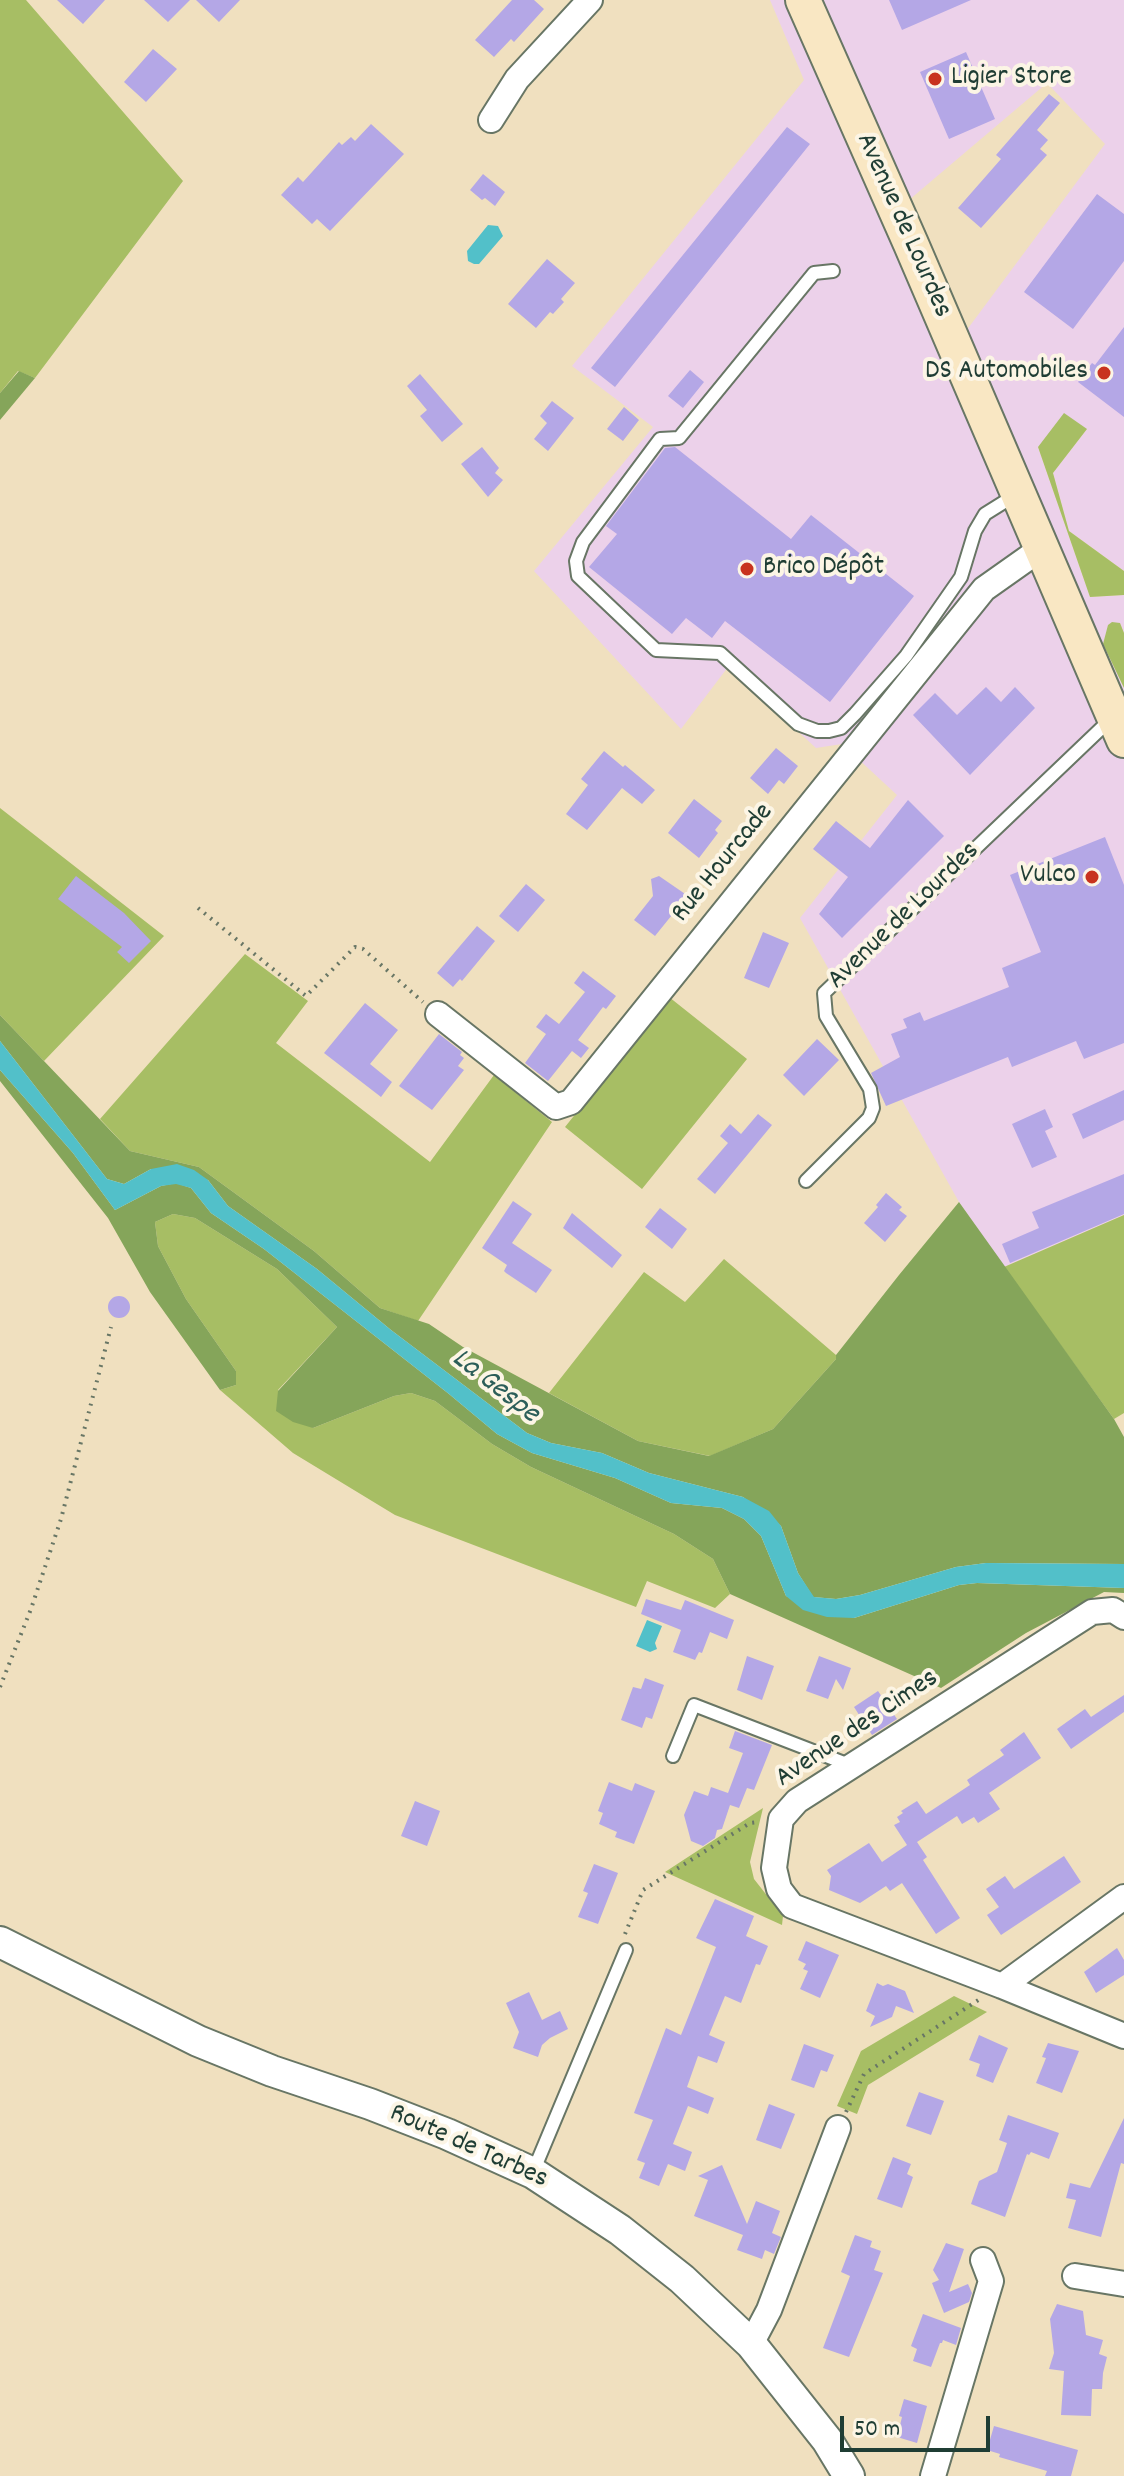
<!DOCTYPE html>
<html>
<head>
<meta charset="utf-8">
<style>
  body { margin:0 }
  #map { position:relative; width:1124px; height:2476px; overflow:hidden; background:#f0e0bf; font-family:Dekko,sans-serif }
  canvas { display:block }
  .scale { position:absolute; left:840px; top:2416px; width:150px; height:36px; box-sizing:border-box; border:4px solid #1f3d34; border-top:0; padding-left:10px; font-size:24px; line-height:28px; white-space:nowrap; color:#1f3d34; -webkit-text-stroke:6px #fcf5e5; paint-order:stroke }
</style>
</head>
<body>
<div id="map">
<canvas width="1124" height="2476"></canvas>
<div class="scale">50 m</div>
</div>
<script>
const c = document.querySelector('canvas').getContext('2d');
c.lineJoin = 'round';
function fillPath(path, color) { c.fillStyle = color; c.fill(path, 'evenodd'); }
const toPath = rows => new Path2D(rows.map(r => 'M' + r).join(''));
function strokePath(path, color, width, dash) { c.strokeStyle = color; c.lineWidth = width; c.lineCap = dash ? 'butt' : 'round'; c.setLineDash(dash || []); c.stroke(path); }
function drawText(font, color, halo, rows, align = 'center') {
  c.font = font + ' Dekko,sans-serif'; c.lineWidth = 8; c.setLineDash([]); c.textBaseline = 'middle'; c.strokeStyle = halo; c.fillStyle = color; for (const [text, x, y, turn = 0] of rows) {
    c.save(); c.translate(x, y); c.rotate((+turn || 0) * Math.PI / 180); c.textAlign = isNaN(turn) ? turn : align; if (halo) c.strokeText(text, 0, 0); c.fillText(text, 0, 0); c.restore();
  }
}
fillPath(toPath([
  [770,0,1124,0,1124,571,1069,531,1053,473,1087,429,1038,447,1090,597,1124,595,1124,633,1120,623,1103,644,1124,688,1124,1215,1004,1267,959,1202,800,918,897,795,842,744,816,748,728,667,681,729,534,571,653,427,572,366,804,80],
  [1047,83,1105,144,966,331,909,200]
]), '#ecd1ea');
fillPath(toPath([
  [0,0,26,0,183,181,35,378,18,371,0,393],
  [1064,413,1087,429,1053,473,1069,531,1124,571,1124,595,1090,597,1038,447],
  [1112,622,1120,623,1124,633,1124,688,1103,644,1108,625],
  [0,808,164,936,44,1061,0,1015],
  [245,954,308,1001,276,1043,430,1162,494,1075,552,1122,418,1321,380,1308,314,1251,199,1167,130,1151,100,1119],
  [669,997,747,1059,642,1189,565,1127],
  [173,1214,195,1218,277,1269,337,1327,278,1390,313,1428,394,1396,411,1393,435,1401,492,1444,531,1467,674,1534,713,1559,730,1594,715,1608,647,1581,636,1607,395,1515,293,1453,220,1390,236,1385,236,1371,186,1299,158,1246,155,1222],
  [1124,1215,1124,1413,1114,1419,1004,1267],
  [724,1259,836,1355,836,1359,773,1429,710,1456,638,1441,549,1393,644,1272,685,1302],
  [763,1808,750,1862,754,1879,783,1916,782,1925,665,1872],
  [954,1996,987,2012,868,2085,857,2114,837,2106,861,2051]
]), '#a7be64');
fillPath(toPath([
  [19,371,35,378,0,420,0,393],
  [0,1015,130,1151,199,1167,314,1251,380,1308,429,1324,463,1347,638,1441,709,1456,773,1429,836,1359,836,1355,899,1275,959,1202,1114,1419,1124,1437,1124,1564,986,1563,956,1567,860,1595,836,1599,813,1597,798,1573,781,1526,743,1497,649,1473,602,1453,551,1443,527,1433,391,1330,317,1269,228,1206,208,1180,151,1169,124,1184,107,1179,0,1041],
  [0,1070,73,1153,115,1210,161,1186,176,1183,191,1188,211,1213,264,1249,449,1394,497,1434,532,1453,615,1478,671,1503,722,1508,744,1519,761,1536,786,1596,854,1618,959,1585,977,1583,1124,1588,1124,1593,1104,1592,1026,1633,941,1688,730,1594,713,1559,674,1534,531,1467,492,1444,435,1401,411,1393,394,1396,313,1428,293,1422,276,1411,278,1391,337,1327,277,1269,195,1218,173,1214,155,1222,158,1246,186,1299,236,1371,236,1385,220,1390,150,1292,108,1218,0,1081]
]), '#85a55a');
fillPath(toPath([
  [488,225,498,226,503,236,479,264,474,264,468,261,467,251],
  [0,1041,107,1179,124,1184,151,1169,177,1164,194,1170,208,1180,228,1206,317,1269,391,1330,527,1433,551,1443,602,1453,649,1473,743,1497,769,1511,781,1526,798,1573,814,1597,836,1599,860,1595,956,1567,986,1563,1124,1564,1124,1588,977,1583,959,1585,854,1618,827,1617,803,1610,786,1596,761,1536,744,1519,722,1508,671,1503,615,1478,532,1453,497,1434,449,1394,264,1249,211,1213,191,1188,176,1184,161,1186,115,1210,73,1153,0,1070],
  [647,1620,662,1626,655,1643,657,1649,650,1652,636,1646]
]), '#52c0c9');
fillPath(toPath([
  [57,0,105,0,83,24],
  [144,0,190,0,168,22],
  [196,0,240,0,219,22],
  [512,0,534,0,544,9,514,42,511,39,494,57,475,40],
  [889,0,971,0,902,30],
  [153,49,177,69,146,102,124,82],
  [966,52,995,119,949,139,920,72],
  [1049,94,1060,103,1037,130,1048,140,1040,149,1047,155,981,228,958,208,1001,159,996,155],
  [371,124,404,154,330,231,317,219,312,224,281,195,298,177,303,182,339,142,342,145,351,137,355,141],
  [787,127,810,144,615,387,591,368],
  [483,174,505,192,495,206,485,198,482,200,470,190],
  [1097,194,1124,214,1124,261,1073,329,1024,292],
  [547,259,575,283,561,299,564,302,553,314,550,312,536,328,508,304],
  [1124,327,1124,417,1078,382,1092,363,1095,365],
  [690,370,704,382,683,408,668,396],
  [420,374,463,424,442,442,420,416,427,410,407,386],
  [552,401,574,418,548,451,534,439,547,423,540,416],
  [624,407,639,420,623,441,607,429],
  [482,447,499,468,495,473,503,480,488,497,461,464],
  [675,447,791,539,811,515,914,596,830,702,725,621,712,638,686,618,672,634,589,567,617,534,606,526,665,448],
  [986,687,1001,702,1015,687,1035,708,970,775,913,715,935,693,957,715],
  [776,748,798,766,784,784,779,780,768,794,750,778],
  [604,751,623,767,625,765,655,790,642,804,622,788,587,830,566,814,588,785,581,779],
  [694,799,722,821,715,830,718,833,699,858,668,833],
  [908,800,944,836,842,938,819,914,848,877,813,849,836,821,870,848],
  [1105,837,1124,885,1124,1043,1084,1059,1076,1041,1012,1067,1008,1057,886,1106,871,1073,900,1057,891,1034,907,1028,903,1019,920,1012,924,1021,1009,987,1002,968,1041,952,1010,875],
  [76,876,124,913,151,941,129,963,117,952,122,947,58,899],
  [659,876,691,898,680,913,676,910,655,936,634,920,653,896,651,879],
  [526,884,545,900,518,932,499,916],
  [477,926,495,941,462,981,460,979,453,987,437,973],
  [763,932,789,943,769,988,744,978],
  [583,971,616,996,606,1009,603,1007,578,1040,589,1048,581,1058,572,1051,548,1081,525,1063,546,1034,536,1027,546,1014,559,1024,585,992,574,983],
  [365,1003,398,1030,370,1064,392,1082,381,1097,324,1053],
  [439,1034,462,1052,460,1055,464,1058,458,1066,464,1070,432,1110,399,1086],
  [817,1039,839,1060,804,1096,783,1075],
  [1124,1090,1124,1120,1083,1139,1072,1114],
  [1045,1109,1053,1127,1045,1131,1057,1157,1032,1168,1012,1124],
  [758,1114,772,1125,715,1194,697,1179,728,1143,720,1136,730,1124,741,1134],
  [1124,1174,1124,1214,1010,1263,1002,1244,1039,1228,1032,1212],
  [886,1193,902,1207,899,1210,907,1216,885,1242,864,1223,878,1207,876,1205],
  [513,1201,532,1214,512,1243,552,1270,536,1293,506,1273,504,1271,507,1265,482,1248],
  [660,1208,687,1229,672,1249,645,1227],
  [572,1213,622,1255,612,1268,563,1228],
  '108 1307a11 11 0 1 1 22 0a11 11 0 1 1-22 0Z',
  [646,1599,681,1610,685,1600,734,1620,727,1639,710,1632,702,1653,699,1652,695,1660,673,1652,681,1630,641,1614],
  [747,1656,774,1666,762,1700,737,1690],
  [819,1656,851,1668,843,1690,836,1679,828,1699,806,1691],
  [645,1678,664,1685,652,1719,646,1717,642,1728,621,1720,633,1687,641,1689],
  [878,1691,897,1719,872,1735,854,1707],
  [1124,1695,1124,1712,1071,1749,1057,1729,1085,1709,1091,1717],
  [735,1731,772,1745,754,1790,747,1788,739,1808,730,1805,722,1829,717,1830,715,1838,703,1846,691,1841,684,1815,694,1791,708,1796,711,1787,728,1793,743,1753,729,1748],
  [1024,1732,1041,1758,989,1793,1000,1809,978,1823,974,1817,962,1824,957,1816,917,1842,927,1857,923,1860,960,1918,936,1934,902,1883,890,1891,886,1886,860,1903,829,1890,831,1876,827,1870,869,1843,882,1862,907,1845,894,1825,900,1822,897,1817,903,1813,901,1811,917,1801,926,1814,970,1785,967,1780,1004,1755,1000,1750],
  [609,1782,632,1791,635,1783,655,1791,634,1844,615,1837,617,1832,599,1824,603,1813,598,1811],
  [415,1801,440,1811,427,1846,401,1836],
  [1064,1856,1081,1882,1001,1935,987,1915,999,1907,986,1889,1005,1876,1014,1889],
  [594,1864,618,1873,598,1924,578,1917,588,1893,583,1891],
  [715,1899,754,1916,746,1936,768,1946,760,1965,756,1964,741,2003,725,1996,709,2035,725,2042,717,2063,698,2056,687,2087,714,2098,708,2114,688,2106,673,2144,692,2152,685,2171,668,2164,659,2186,639,2178,645,2163,637,2160,653,2120,634,2113,666,2028,681,2035,716,1947,696,1938],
  [806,1941,839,1955,820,1998,800,1989,808,1971,803,1969,806,1964,798,1960],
  [1117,1948,1124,1960,1124,1975,1096,1993,1084,1972],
  [877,1983,883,1986,888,1984,905,1991,914,2013,896,2006,892,2017,870,2027,875,2016,866,2011],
  [529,1992,542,2020,560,2011,568,2029,550,2038,542,2045,538,2057,513,2048,519,2032,506,2003],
  [979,2035,1008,2048,993,2083,976,2076,980,2064,969,2060],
  [1048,2043,1079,2051,1062,2093,1036,2083,1046,2058,1042,2057],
  [804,2044,834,2055,827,2072,821,2070,814,2088,791,2080],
  [919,2092,944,2101,931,2135,906,2126],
  [769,2104,795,2114,781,2149,756,2140],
  [1008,2115,1059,2133,1049,2159,1031,2152,1029,2155,1027,2154,1005,2217,971,2204,979,2181,997,2172,1007,2143,999,2140],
  [1124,2118,1124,2164,1121,2163,1101,2237,1068,2228,1076,2200,1066,2198,1070,2183,1090,2188],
  [893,2157,911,2164,907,2174,913,2177,902,2208,877,2199],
  [722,2165,747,2224,756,2201,780,2211,772,2233,781,2237,774,2254,765,2250,762,2259,737,2250,743,2235,694,2216,708,2180,698,2176],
  [855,2235,872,2241,870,2247,881,2251,874,2270,883,2273,849,2357,823,2348,850,2276,841,2272],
  [946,2243,964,2249,949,2292,968,2284,972,2293,969,2302,944,2313,932,2283,939,2280,933,2270],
  [1057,2304,1083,2311,1086,2335,1103,2340,1099,2354,1107,2357,1103,2373,1102,2389,1092,2389,1091,2416,1061,2415,1064,2371,1049,2369,1054,2353,1050,2319],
  [923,2314,961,2328,956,2345,943,2340,942,2343,940,2343,931,2367,913,2361,917,2349,911,2346],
  [904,2399,927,2406,917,2443,897,2437,902,2417,899,2416],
  [994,2426,1078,2450,1071,2476,1045,2476,1047,2471,999,2457,1000,2454,987,2450]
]), '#b4a7e6');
const service = toPath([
  [833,271,814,273,679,438,660,439,583,542,576,561,578,576,656,650,720,653,798,724,817,731,829,731,841,728,855,714,906,656,961,577,975,531,985,514,1017,494],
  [806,1181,869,1118,873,1108,870,1089,826,1016,824,993,1111,719],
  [673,1756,694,1705,852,1766],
  [533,2172,626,1950]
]);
const minor = toPath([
  [491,120,517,79,590,0],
  [438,1014,556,1107,571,1102,984,589,1042,548],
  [1124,1617,1113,1610,1092,1612,797,1801,781,1819,774,1868,779,1889,792,1906,1002,1986,1124,2036],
  [1002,1986,1124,1897],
  [1075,2276,1124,2284],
  [751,2344,769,2310,838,2128],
  [933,2476,991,2281,983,2260]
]);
const tertiary = toPath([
  [0,1942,198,2041,272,2071,370,2104,447,2134,533,2173,620,2230,682,2279,751,2344,827,2440,849,2476]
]);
const secondary = toPath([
  [803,0,911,244,1124,740]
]);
strokePath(service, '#687665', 16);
strokePath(minor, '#687665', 28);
strokePath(tertiary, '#687665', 34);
strokePath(secondary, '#687665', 38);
strokePath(toPath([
  [198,908,306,996,355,947,363,949,423,1002],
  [0,1687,31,1609,61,1519,111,1327],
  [625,1934,643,1890,750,1823,759,1822],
  [846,2112,864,2074,980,1999]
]), '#687665', 4, [2, 6]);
strokePath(service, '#fff', 12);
strokePath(minor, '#fff', 24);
strokePath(tertiary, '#fff', 30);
strokePath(secondary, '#f9e7c3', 34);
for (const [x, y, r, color] of [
  [935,79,8,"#c8321e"],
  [1104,373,8,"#c8321e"],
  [747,569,8,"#c8321e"],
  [1092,877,8,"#c8321e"]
]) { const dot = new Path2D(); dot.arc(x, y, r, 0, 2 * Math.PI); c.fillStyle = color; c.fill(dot); strokePath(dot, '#fcf5e5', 3); }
drawText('28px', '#1f3d34', '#fcf5e5', [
  ["Ligier Store",951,79],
  ["DS Automobiles",1088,373,"right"],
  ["Brico Dépôt",763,569],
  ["Vulco",1076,877,"right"]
], 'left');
drawText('28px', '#1f3d34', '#fcf5e5', [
  ["Avenue de Lourdes",902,226,66],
  ["Rue Hourcade",724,864,-51],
  ["Avenue de Lourdes",905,917,-44],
  ["Avenue des Cimes",858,1730,-34],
  ["Route de Tarbes",468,2148,24]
]);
drawText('italic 30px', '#2c5e59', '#fcf5e5', [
  ["La Gespe",494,1388,38]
]);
</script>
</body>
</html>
